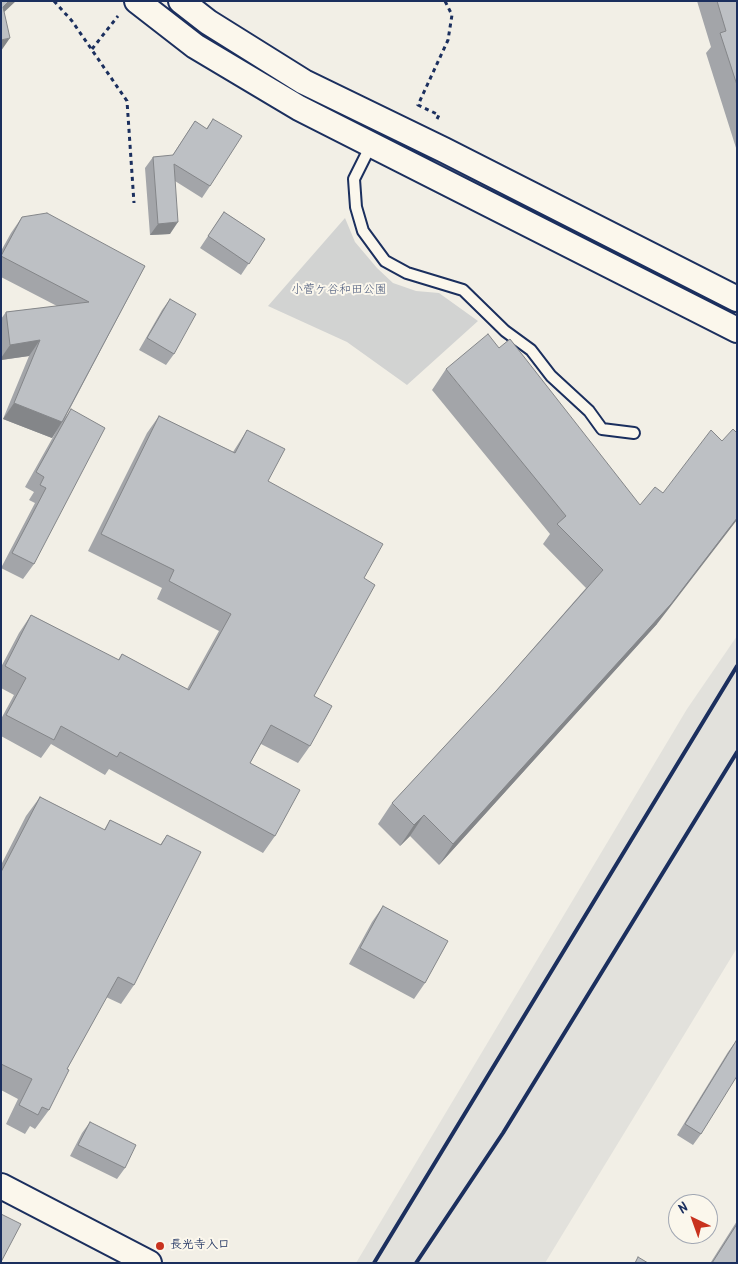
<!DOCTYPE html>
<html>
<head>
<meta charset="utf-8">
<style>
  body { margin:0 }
  #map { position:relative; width:738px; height:1264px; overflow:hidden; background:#f2efe6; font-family:Kalam,sans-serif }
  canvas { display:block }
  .frame { position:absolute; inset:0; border:2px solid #1b2f5e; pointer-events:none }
  .north { position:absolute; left:668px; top:1194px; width:50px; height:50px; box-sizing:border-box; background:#fbf7ec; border:1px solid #a1a7b3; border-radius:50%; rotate:318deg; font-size:14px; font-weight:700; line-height:20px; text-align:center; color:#1b2f5e }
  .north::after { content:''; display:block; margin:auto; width:18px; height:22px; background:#c8321e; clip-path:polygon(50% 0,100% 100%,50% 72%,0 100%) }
</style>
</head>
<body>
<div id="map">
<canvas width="738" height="1264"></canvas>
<div class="frame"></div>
<div class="north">N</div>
</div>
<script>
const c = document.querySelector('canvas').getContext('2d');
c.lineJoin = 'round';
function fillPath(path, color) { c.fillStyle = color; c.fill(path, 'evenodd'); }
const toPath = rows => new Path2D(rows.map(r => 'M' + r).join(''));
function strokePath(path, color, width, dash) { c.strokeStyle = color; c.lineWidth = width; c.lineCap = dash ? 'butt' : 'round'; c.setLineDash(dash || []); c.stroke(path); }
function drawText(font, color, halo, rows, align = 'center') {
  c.font = font + ' Kalam,"Klee One",sans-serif'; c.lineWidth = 4; c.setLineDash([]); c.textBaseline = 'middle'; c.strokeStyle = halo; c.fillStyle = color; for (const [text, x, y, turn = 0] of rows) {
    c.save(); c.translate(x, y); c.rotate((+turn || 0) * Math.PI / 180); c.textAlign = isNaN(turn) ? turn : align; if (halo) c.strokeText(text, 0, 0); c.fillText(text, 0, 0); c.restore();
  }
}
fillPath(toPath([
  [737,636,737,948,545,1263,356,1263,687,709]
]), '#e2e1dc');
fillPath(toPath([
  [345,218,355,242,377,268,393,283,416,291,439,293,478,321,407,385,347,342,268,306]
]), '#d2d3d2');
const service = toPath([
  [371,145,354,179,356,207,363,231,385,261,407,273,463,290,505,331,531,350,551,376,589,411,602,429,634,433]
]);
const tertiary = toPath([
  [137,1,195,46,299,108,737,330],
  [181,1,208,22,304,82,444,150,737,299],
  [1,1186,149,1263]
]);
strokePath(service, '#1b2f5e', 14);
strokePath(tertiary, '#1b2f5e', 28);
strokePath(toPath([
  [54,1,72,21,127,101,134,203],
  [92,49,118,16],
  [437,119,439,115,418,105,448,40,452,15,445,1]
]), '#1b2f5e', 3, [4, 4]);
strokePath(service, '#fbf7ec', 10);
strokePath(tertiary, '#fbf7ec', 24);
strokePath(toPath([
  [374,1263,737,666],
  [416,1263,503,1133,737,752]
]), '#1b2f5e', 4);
fillPath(toPath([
  [697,1,737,1,737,151,706,53,711,47],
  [213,119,210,186,202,198,175,181,170,234,150,235,145,168,153,157,172,156,195,121,206,129],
  [224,212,265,239,241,275,200,248],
  [22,217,145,266,65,418,71,409,34,564,23,579,1,568,35,503,29,500,34,492,25,487,57,430,52,438,3,419,29,356,1,360,1,319,6,312,57,306,1,277,1,251,11,233],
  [170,299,174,354,166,365,139,350,162,310],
  [446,369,657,624,439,865,410,836,400,846,378,824,392,803,496,691,586,588,543,544,550,534,432,390],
  [159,416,233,452,247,430,268,481,364,578,314,696,310,746,298,763,261,744,250,763,275,836,263,853,109,769,105,775,51,744,41,758,1,736,1,719,14,695,1,688,1,667,19,633,31,615,118,660,122,654,187,689,219,631,157,599,162,588,88,551,147,433],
  [40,797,104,830,110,820,160,845,167,835,134,985,121,1004,106,997,67,1069,49,1110,35,1129,30,1126,25,1134,6,1124,18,1099,1,1090,1,865,26,816],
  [383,906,425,983,414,999,349,964,372,922],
  [736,1041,701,1134,693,1145,677,1135,728,1052],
  [90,1122,125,1168,117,1179,70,1156,82,1133],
  [737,1221,737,1263,707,1263,711,1262]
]), '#a3a5a9');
fillPath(toPath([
  [9,1,16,1,1,15,3,7],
  [10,38,1,51,1,40],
  [178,222,170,234,150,235,158,224],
  [40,340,29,356,1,360,1,358,10,345],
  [14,403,62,422,52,438,3,419],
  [737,518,737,520,657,624,439,865,453,844],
  [424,815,410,836,400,846,414,825]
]), '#848689');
const building = toPath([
  [1,1,9,1,3,7,10,38,1,40,1,1],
  [717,1,737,1,737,85,720,33,726,31,717,1],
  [213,119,242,136,210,186,174,164,178,222,158,224,153,157,173,155,195,121,207,129,213,119],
  [224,212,265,239,249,264,208,236,224,212],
  [47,213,145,266,62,422,14,403,40,340,10,345,6,312,89,302,1,256,22,217,47,213],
  [170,299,196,314,174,354,147,338,170,299],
  [488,334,499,348,510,339,640,505,655,487,663,493,711,430,722,441,733,429,737,433,737,518,671,604,453,844,424,815,414,825,392,803,496,691,603,570,557,524,566,516,446,369,488,334],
  [71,409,105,428,34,564,12,553,46,488,40,485,44,477,36,472,71,409],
  [159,416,235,453,247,430,285,449,268,481,383,544,364,578,375,585,314,696,332,706,310,746,271,725,250,763,300,790,275,836,120,752,117,757,61,726,54,740,6,715,26,678,5,666,31,615,119,660,122,654,189,690,231,614,169,581,174,570,101,534,159,416],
  [40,797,105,830,110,820,161,845,167,835,201,852,134,985,118,977,67,1069,69,1070,49,1110,42,1107,38,1115,19,1105,32,1079,1,1064,1,872,40,797],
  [383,906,448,941,425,983,360,948,383,906],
  [736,1041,737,1041,737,1076,701,1134,685,1124,736,1041],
  [90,1122,136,1145,125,1168,78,1145,90,1122],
  [1,1214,21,1224,1,1262,1,1214],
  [737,1224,737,1263,712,1263,737,1224],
  [638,1257,648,1263,635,1263,638,1257]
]);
fillPath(building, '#bdc0c4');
strokePath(building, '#848689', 1);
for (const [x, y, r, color] of [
  [160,1246,5,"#c8321e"]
]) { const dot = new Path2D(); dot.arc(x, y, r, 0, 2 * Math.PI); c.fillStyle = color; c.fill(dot); strokePath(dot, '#fbf7ec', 2); }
drawText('12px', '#49587b', '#fbf7ec', [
  ["小菅ケ谷和田公園",339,291]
]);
drawText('bold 12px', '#1b2f5e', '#fbf7ec', [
  ["長光寺入口",170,1246]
], 'left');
</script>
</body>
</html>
